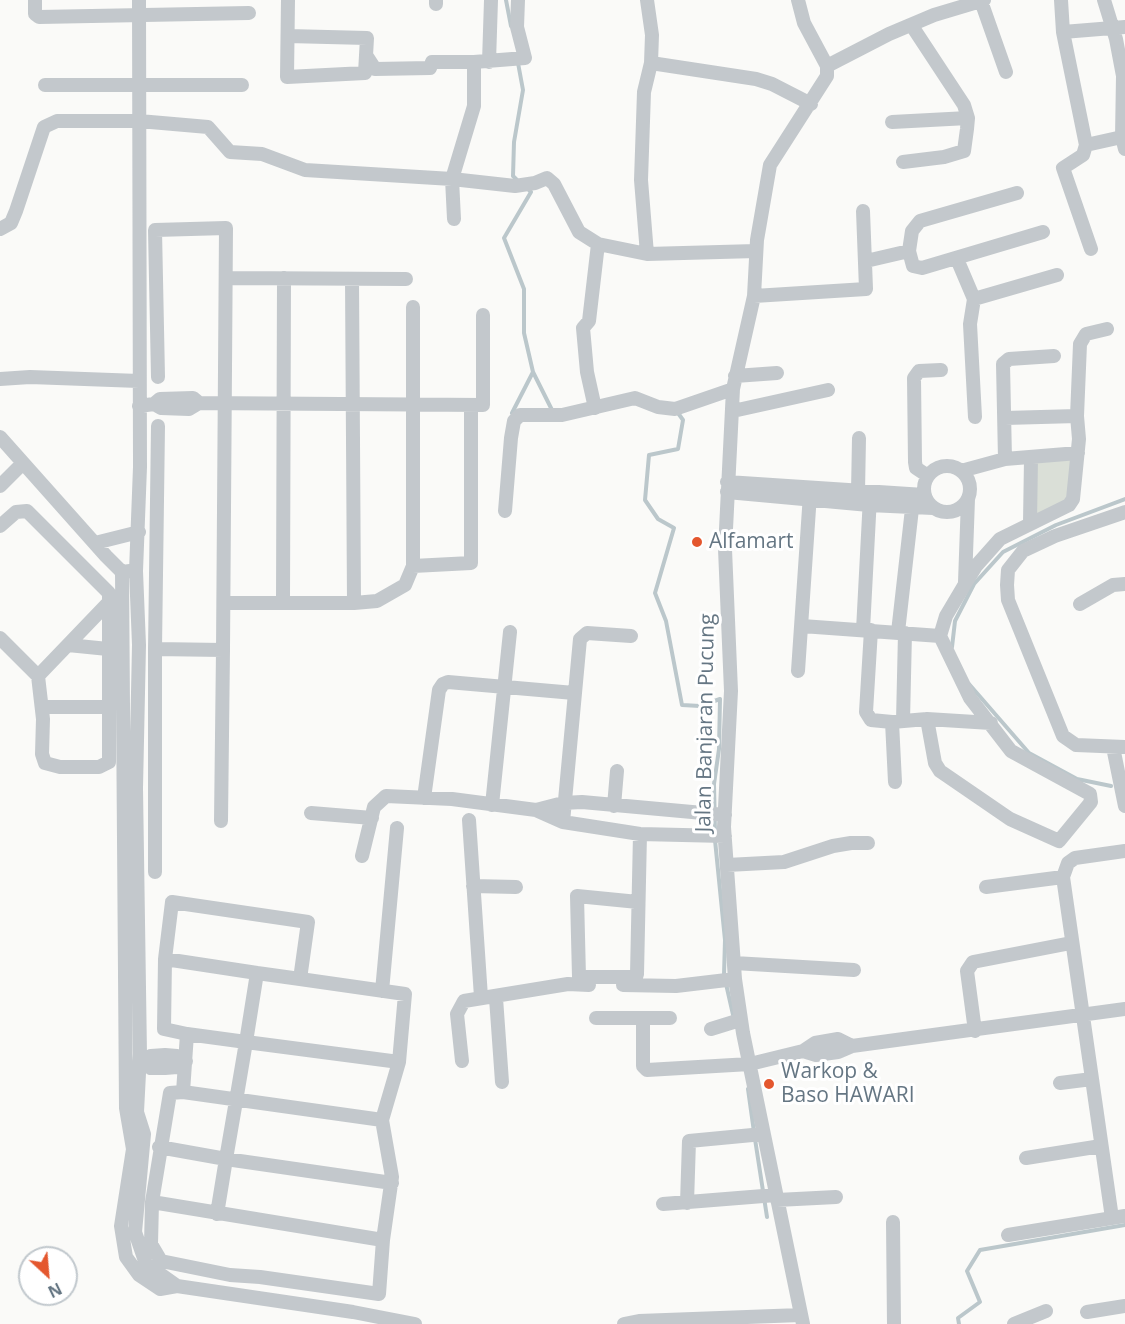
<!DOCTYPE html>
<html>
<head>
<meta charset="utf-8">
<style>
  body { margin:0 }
  #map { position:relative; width:1125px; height:1324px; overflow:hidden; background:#fafaf8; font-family:"Open Sans",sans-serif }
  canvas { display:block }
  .north { position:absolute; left:18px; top:1246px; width:60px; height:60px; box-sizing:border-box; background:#fff; border:2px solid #c1c8cd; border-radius:50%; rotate:154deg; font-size:16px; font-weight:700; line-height:24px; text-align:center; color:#657683 }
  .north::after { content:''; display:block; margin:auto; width:21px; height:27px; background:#e4572e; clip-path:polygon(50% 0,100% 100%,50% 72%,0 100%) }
</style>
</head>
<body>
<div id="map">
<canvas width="1125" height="1324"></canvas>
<div class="north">N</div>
</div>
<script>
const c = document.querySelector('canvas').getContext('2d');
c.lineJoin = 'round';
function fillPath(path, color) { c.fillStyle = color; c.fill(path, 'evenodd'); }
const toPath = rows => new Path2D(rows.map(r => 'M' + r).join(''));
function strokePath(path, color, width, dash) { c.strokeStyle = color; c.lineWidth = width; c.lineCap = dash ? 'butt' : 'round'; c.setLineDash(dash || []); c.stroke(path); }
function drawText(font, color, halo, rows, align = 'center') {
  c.font = font + ' "Open Sans",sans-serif'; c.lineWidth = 6; c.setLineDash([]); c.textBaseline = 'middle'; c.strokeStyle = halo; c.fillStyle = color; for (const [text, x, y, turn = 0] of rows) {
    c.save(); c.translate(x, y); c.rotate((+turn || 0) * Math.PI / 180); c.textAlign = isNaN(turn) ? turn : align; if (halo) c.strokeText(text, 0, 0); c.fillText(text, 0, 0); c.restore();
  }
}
fillPath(toPath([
  [1078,453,1073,499,1030,522,1031,459]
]), '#dadfd7');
strokePath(toPath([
  [506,0,511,26],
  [518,181,513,176,514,142,523,90,518,63],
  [533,372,553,412],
  [512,413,533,372,524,333,524,289,504,238,531,192,528,189],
  [678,413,683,420,678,449,649,455,645,500,658,519,674,528,655,593,666,621,682,705,700,706,720,699,719,749,714,784,715,832],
  [952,647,955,621,974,584,1003,552,1056,525,1125,499],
  [969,684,1029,753,1077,779,1111,786],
  [715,840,725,940,724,975,734,1019],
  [748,1089,754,1132],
  [755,1139,767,1217],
  [959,1324,958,1318,980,1302,967,1271,980,1250,1125,1225]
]), '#bbc7cb', 4);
strokePath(toPath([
  [35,0,35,14,39,17,249,13],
  [139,0,140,467,136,571,139,645,136,788,140,1054,137,1112,144,1134,135,1232,146,1264,177,1286],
  [798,0,804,23,827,66,827,76,770,165,757,240,754,296,733,389,725,549,731,691,724,827,735,979,743,1033,803,1324],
  [1061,0,1063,32,1086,145,1122,137,1125,149],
  [1104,0,1116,39,1123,76,1122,137],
  [981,1,1006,72],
  [436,4,436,0],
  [1063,32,1125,27],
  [288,36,367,38,365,73,287,77,288,0],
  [366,55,375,69,430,68,432,62,474,62],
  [489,62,491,0],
  [651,63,756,79,772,84,811,104],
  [827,66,889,34,934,15,984,0],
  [45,85,242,85],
  [892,122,968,118],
  [1086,145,1083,155,1063,168,1091,249],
  [903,162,944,157,964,151,967,129,968,118,964,105,912,26],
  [1017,193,920,221,912,231,909,251,913,266,922,268,1043,232],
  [454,219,452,179,474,106,474,62,525,58,517,27,518,0],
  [0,229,11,223,16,211,44,127,57,121,139,121,208,127,230,152,262,154,305,170,452,179,515,186,535,183,547,178,554,184,579,232,598,244,647,254,756,251],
  [647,254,641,180,644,92,651,63,652,35,647,0],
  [957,259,974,299,1057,275],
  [866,261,909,251],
  [227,278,406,279],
  [352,279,354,603],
  [754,296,866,289,863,211],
  [974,299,970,324,975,417],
  [413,307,413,566],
  [735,376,777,373],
  [0,379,30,377,139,381],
  [154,404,161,408,189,409,199,403],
  [139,406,154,404,160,399,193,398,199,403,483,405,483,315],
  [595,408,587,372,583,328,589,321,598,244],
  [733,411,828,390],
  [1005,418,1077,416],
  [158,426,155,649,223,650,226,228,155,230,158,377],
  [0,437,106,556,122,572,130,571],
  [1005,459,1003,364,1009,359,1054,356],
  '924 489a23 23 0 1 1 46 0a23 23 0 1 1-46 0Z',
  [961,471,1005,459,1078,453],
  [928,476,916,468,915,462,914,378,919,371,941,370],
  [727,482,924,495],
  [0,486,23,463],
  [727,492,869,505,933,508],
  [858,492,859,438],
  [505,511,511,438,514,421,520,415,562,415,635,398,658,407,675,409,733,389],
  [1125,512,1055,536,1023,551,1008,570,1007,585,1008,600,1063,736,1076,745,1125,747],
  [1030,522,1031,459],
  [0,526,16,512,27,511,109,593,109,762,99,767,60,767,45,763,42,754,43,719,38,676,0,638],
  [95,543,139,532],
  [122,572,126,1108,133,1149,121,1226,126,1257,139,1275,160,1289,177,1286,353,1312,415,1324],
  [965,582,968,499],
  [224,603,354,603,377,601,405,585,413,566,471,563,471,405],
  [283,603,284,278],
  [1080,604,1113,585,1125,584],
  [802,626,940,636],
  [863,630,870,497],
  [871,630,866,712,871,720,892,722,927,719,991,723],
  [898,632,913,500],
  [68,645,108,649],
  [155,649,155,872],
  [798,671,810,494],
  [38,676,109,602],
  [42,707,108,707],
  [927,719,935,763,940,771,1010,819,1059,841,1091,802,1090,794,1011,751,970,698,940,636,946,616,965,584,976,566,1000,539,1069,505,1073,499,1079,439,1077,416,1080,344,1086,334,1107,329],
  [903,721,905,633],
  [892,722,895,782],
  [1113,747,1125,806],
  [424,798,439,690,443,684,448,682,574,693],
  [492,805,510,632],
  [614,806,617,771],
  [536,810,563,803,582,802,725,815],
  [311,813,372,818],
  [469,820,481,997],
  [221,821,223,650],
  [563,822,580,639,587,633,631,636],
  [362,856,374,807,386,796,452,799,536,810,563,822,640,834,725,836],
  [727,865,784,862,833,846,851,843,868,843],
  [473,886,516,887],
  [986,887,1063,877],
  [638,902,577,896,579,977,636,977,637,974,640,834],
  [165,959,172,902,308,922,300,979,405,994,399,1062,246,1042,187,1034,164,1029,165,959,257,973,246,1042,236,1101,226,1159,217,1214],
  [734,963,854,970],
  [257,973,300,979],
  [623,985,676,986,735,979],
  [382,991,397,828],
  [496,998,502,1082],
  [596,1018,670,1018],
  [643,1018,643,1066,647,1070,750,1064,803,1051,815,1043,838,1039,852,1046],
  [711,1029,740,1020],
  [975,1031,967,971,973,962,1071,943],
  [803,1051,816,1055,838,1052,852,1046,1125,1009],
  [462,1061,457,1014,464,1001,568,984,589,985],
  [148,1062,151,1056,165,1055,177,1056,181,1061,186,1061],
  [140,1063,148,1062,151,1068,165,1068,177,1067,181,1061],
  [1060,1083,1092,1079],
  [183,1092,187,1034],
  [159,1147,226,1159,392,1183],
  [1026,1158,1101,1146],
  [777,1200,836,1197],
  [152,1202,383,1240,379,1294,260,1277,230,1275,161,1261,151,1244,152,1202,170,1093,183,1092,382,1120],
  [687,1203,689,1141,763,1134],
  [663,1204,776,1195],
  [1112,1218,1063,877,1068,863,1075,858,1125,851],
  [893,1222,894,1324],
  [1008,1235,1125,1216],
  [383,1240,392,1177,382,1120,399,1062],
  [1087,1312,1125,1306],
  [624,1324,639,1321,801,1315],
  [1014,1324,1046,1311]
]), '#c3c8cc', 14);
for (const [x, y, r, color] of [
  [697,542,6,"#e4572e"],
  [769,1084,6,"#e4572e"]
]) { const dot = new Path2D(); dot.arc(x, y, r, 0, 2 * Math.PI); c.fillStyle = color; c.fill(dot); strokePath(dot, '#fff', 2); }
drawText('21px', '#657683', '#fff', [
  ["Alfamart",709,542],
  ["Warkop &",781,1072],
  ["Baso HAWARI",781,1096]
], 'left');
drawText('21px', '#657683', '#fff', [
  ["Jalan Banjaran Pucung",706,723,-89]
]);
</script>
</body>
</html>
